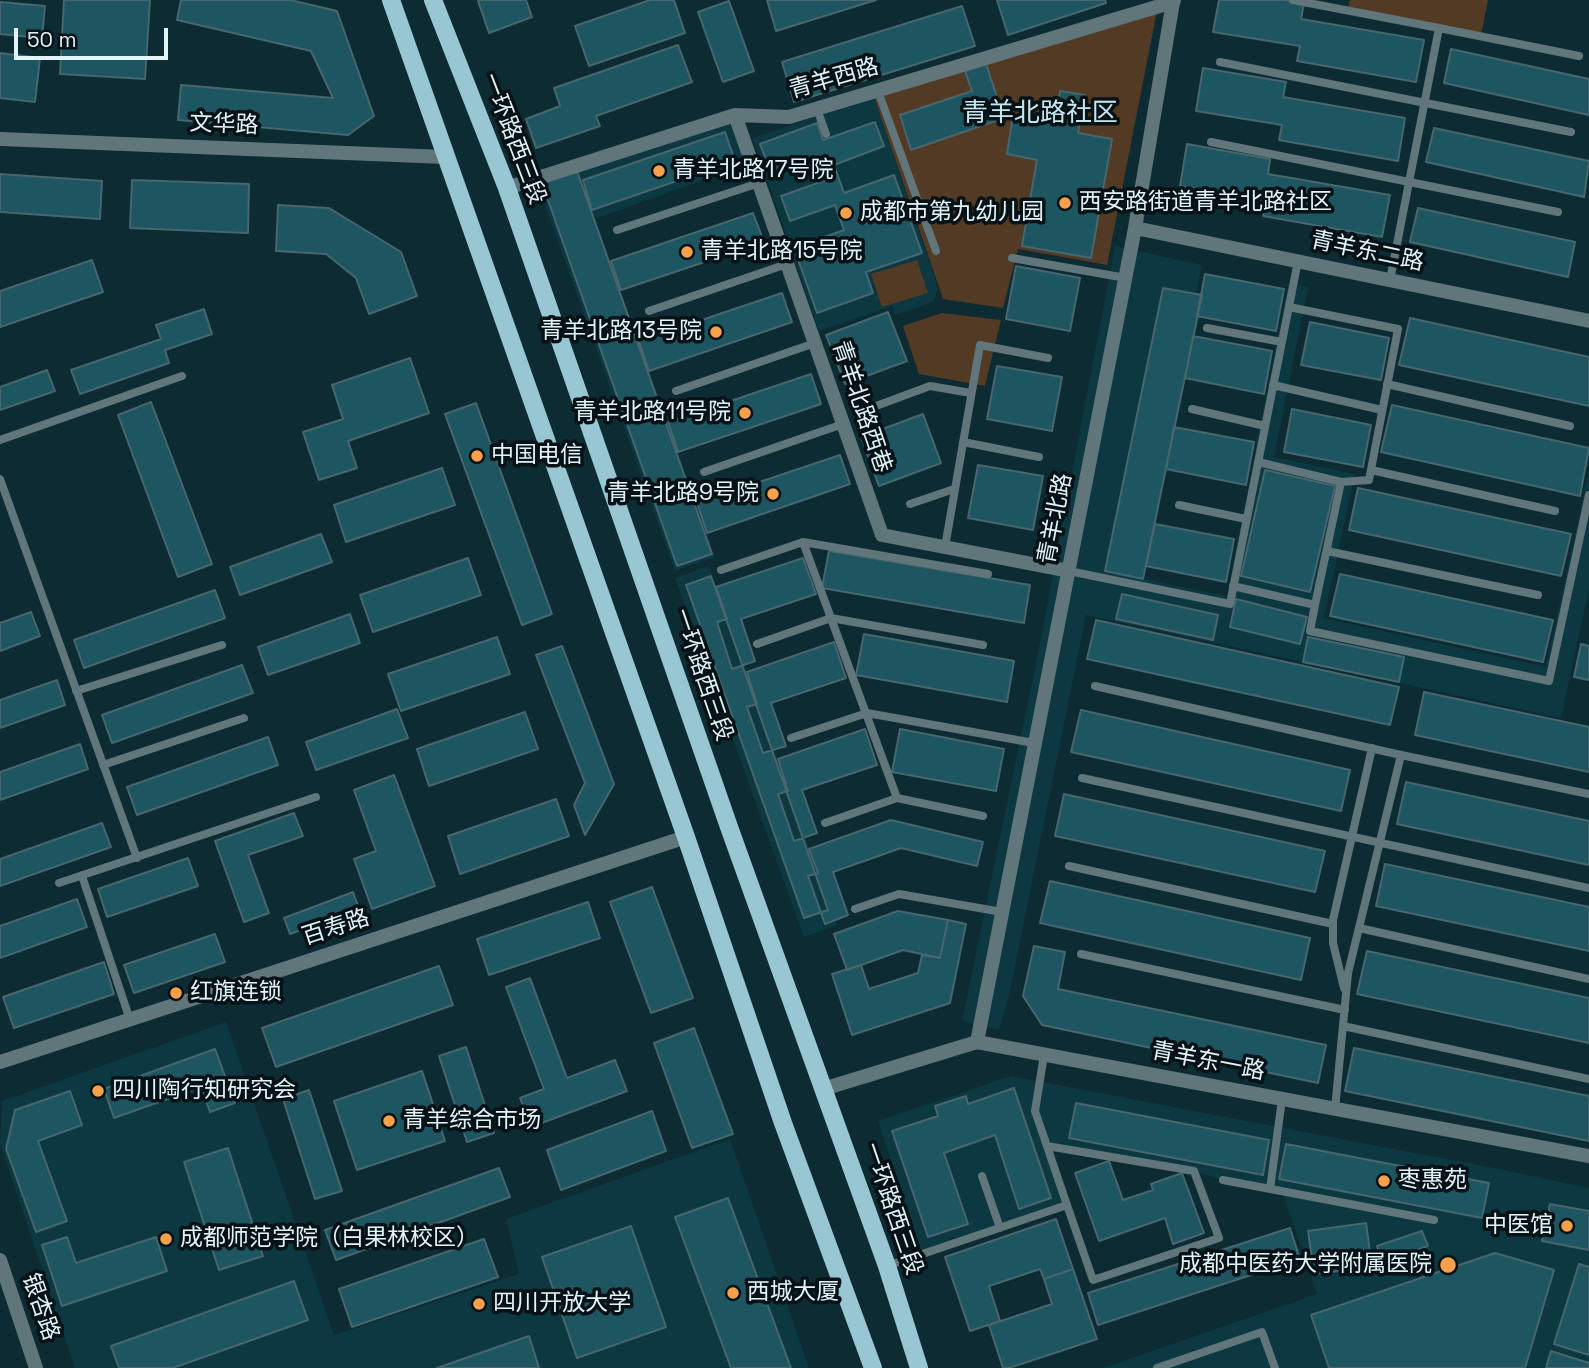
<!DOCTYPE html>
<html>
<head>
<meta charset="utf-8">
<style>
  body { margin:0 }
  #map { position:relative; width:1589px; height:1368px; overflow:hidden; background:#0d2b32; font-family:"Space Grotesk",sans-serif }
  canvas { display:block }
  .scale { position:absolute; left:14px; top:28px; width:154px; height:32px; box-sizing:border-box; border:4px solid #e3f4f9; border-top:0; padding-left:9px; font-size:21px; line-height:24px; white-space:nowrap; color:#e3f4f9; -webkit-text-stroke:5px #061215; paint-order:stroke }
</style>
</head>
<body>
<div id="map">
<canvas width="1589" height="1368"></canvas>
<div class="scale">50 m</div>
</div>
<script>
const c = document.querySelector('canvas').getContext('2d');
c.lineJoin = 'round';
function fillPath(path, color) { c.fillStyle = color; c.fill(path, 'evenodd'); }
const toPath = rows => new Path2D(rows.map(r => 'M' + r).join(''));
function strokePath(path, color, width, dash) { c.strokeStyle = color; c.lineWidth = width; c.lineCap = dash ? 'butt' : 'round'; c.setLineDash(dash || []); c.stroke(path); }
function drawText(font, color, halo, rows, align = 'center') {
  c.font = font + ' "Space Grotesk","Noto Sans SC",sans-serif'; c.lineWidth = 7; c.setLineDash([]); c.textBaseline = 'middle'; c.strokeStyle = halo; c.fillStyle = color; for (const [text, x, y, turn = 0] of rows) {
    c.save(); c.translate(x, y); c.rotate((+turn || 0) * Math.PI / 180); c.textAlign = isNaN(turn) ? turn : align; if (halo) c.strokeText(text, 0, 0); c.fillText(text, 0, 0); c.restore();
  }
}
fillPath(toPath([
  [874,97,938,288,933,302,895,315,892,306,819,331,753,138],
  [731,120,745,165,595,219,715,557,675,571,537,182],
  [1115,246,1202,265,1139,578,1227,596,1288,283,1308,287,1274,457,1355,474,1324,618,1546,667,1589,471,1589,589,1561,718,1086,615,1009,996,999,1030,962,1021,1037,658],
  [709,566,837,925,804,937,675,578],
  [226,1022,334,1335,519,1274,506,1219,730,1139,809,1368,75,1368,0,1143,2,1101],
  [1011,1076,1499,1169,1589,1188,1589,1368,1103,1368,1317,1294,1282,1191,1223,1180,1194,1171,1048,1146,1067,1205,922,1254,878,1121]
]), '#0c3841');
fillPath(toPath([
  [1350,0,1488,0,1481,35,1348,7],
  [1157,11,1107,265,1018,249,1003,308,943,299,874,97],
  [917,260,928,293,882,307,871,274],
  [942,313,1001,320,985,386,919,374,903,326]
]), '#523a24');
const building = toPath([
  [64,0,150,0,145,79,60,74,64,0],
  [181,0,290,0,337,11,374,116,348,135,178,120,181,85,333,98,311,51,177,20,181,0],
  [481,0,526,0,532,17,489,33,478,1,481,0],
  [650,0,674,0,685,33,589,66,575,26,650,0],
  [767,0,876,0,776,31,767,0],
  [997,0,1105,0,1106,3,1008,35,997,0],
  [1219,0,1284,0,1304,3,1301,19,1424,40,1416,82,1297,61,1300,46,1213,32,1219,0],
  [729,1,754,71,723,82,698,12,729,1],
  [0,2,45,6,42,38,0,34,0,2],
  [962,6,975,46,794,102,782,62,962,6],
  [678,45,692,82,596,116,600,126,536,148,526,119,560,106,554,88,678,45],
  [1451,49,1589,79,1589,115,1444,83,1451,49],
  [0,53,40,58,35,102,0,98,0,53],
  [986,64,1004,118,911,150,900,115,972,91,965,71,986,64],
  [1203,68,1286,82,1283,97,1405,118,1398,161,1279,140,1282,125,1196,111,1203,68],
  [1060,91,1085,95,1078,133,1112,139,1091,258,1022,246,1037,160,1007,154,1013,115,1055,122,1060,91],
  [875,122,884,146,834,165,844,193,894,175,922,253,866,272,873,293,817,313,794,248,844,230,835,205,790,221,781,196,826,180,817,155,770,171,760,144,817,123,823,140,875,122],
  [1434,128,1589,161,1584,197,1426,162,1434,128],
  [725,132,735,161,592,210,583,180,725,132],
  [1187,144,1270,159,1268,174,1390,195,1382,237,1263,216,1266,201,1180,186,1187,144],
  [577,171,712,554,677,566,542,183,577,171],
  [0,174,102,181,100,219,0,212,0,174],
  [132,180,249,184,248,233,130,228,132,180],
  [278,205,329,208,401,252,417,296,369,314,356,278,326,254,276,251,278,205],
  [1418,208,1575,242,1568,277,1410,242,1418,208],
  [753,213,764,242,621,290,611,261,753,213],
  [92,260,103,292,0,327,0,291,92,260],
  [1016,266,1080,278,1070,331,1006,319,1016,266],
  [1205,274,1284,289,1276,331,1197,316,1205,274],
  [1163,288,1202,295,1143,579,1105,571,1163,288],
  [782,293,792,322,649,371,639,341,782,293],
  [204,309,212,334,165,350,169,363,80,394,71,370,161,339,156,325,204,309],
  [888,312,907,361,845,384,826,335,888,312],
  [1410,318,1589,357,1589,406,1399,365,1410,318],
  [1310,322,1389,338,1381,380,1301,365,1310,322],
  [1193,336,1272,351,1264,394,1185,378,1193,336],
  [410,358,429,413,348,441,357,468,319,480,303,432,343,419,332,385,410,358],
  [997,366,1062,377,1052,431,987,419,997,366],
  [47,370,55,391,0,410,0,387,47,370],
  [811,374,821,404,678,452,668,422,811,374],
  [151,402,212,564,178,577,118,415,151,402],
  [476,403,552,614,522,625,445,414,476,403],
  [1392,405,1589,448,1580,496,1381,452,1392,405],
  [1292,409,1371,425,1363,467,1284,452,1292,409],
  [923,414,941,463,879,486,861,437,923,414],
  [1174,427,1254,442,1246,485,1166,469,1174,427],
  [840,455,850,484,707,533,697,503,840,455],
  [978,465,1043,476,1033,530,968,518,978,465],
  [442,468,455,505,346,542,334,505,442,468],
  [1265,470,1335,486,1310,592,1241,576,1265,470],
  [1358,488,1571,534,1561,576,1349,530,1358,488],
  [1155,524,1234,539,1226,582,1146,566,1155,524],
  [321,534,332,562,240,595,230,567,321,534],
  [829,551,1030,585,1024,623,822,588,829,551],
  [468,558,481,595,373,632,360,595,468,558],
  [803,558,816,594,741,619,755,661,732,669,717,622,727,619,716,587,803,558],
  [1340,574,1553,620,1543,662,1330,616,1340,574],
  [711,576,828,910,804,918,686,585,711,576],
  [215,590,225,618,84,668,74,640,215,590],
  [1122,594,1218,615,1213,640,1116,619,1122,594],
  [1236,599,1307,617,1300,644,1230,627,1236,599],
  [31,612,40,636,0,651,0,623,31,612],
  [350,614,360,643,268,675,258,647,350,614],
  [1096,620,1399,687,1390,725,1087,659,1096,620],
  [864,634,1014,661,1007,702,856,675,864,634],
  [497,637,510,674,401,711,388,674,497,637],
  [1308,637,1404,657,1399,682,1303,662,1308,637],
  [834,642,846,678,771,703,786,746,763,753,747,707,757,704,747,672,834,642],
  [1581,644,1589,646,1589,680,1574,677,1581,644],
  [562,646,614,784,585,835,574,805,585,783,536,655,562,646],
  [242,665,253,693,112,743,102,715,242,665],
  [57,680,65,705,0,728,0,700,57,680],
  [1424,692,1589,727,1589,772,1415,735,1424,692],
  [397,709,408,738,316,770,306,742,397,709],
  [1081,710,1350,770,1341,811,1071,752,1081,710],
  [525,712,538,749,429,786,417,749,525,712],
  [865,729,877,765,802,790,817,833,794,841,778,794,788,791,778,759,865,729],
  [900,729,1004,749,996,791,892,772,900,729],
  [268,737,278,765,137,815,127,787,268,737],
  [80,744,88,769,0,800,0,772,80,744],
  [394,775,435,886,372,909,354,859,376,851,354,790,394,775],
  [1406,782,1589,821,1589,865,1397,824,1406,782],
  [1064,794,1325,851,1315,892,1055,836,1064,794],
  [556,799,569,836,460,874,448,836,556,799],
  [294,813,303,836,248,855,269,913,244,922,215,841,294,813],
  [891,820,983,842,977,866,901,848,833,872,848,915,825,924,808,876,818,873,809,849,891,820],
  [102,823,111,847,0,886,0,859,102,823],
  [188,858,198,886,107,917,98,889,188,858],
  [1385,864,1589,907,1589,951,1376,906,1385,864],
  [1050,881,1310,938,1301,980,1040,923,1050,881],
  [652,887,693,998,651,1013,610,902,652,887],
  [353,892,359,909,290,934,284,918,353,892],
  [77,899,87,927,0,958,0,926,77,899],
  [588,902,600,938,489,975,477,939,588,902],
  [898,911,948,920,940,958,903,950,847,970,834,934,898,911],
  [948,920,966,924,950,1003,852,1035,832,974,861,965,869,989,918,973,922,955,940,958,948,920],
  [215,934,225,962,134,993,124,965,215,934],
  [1034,946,1065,952,1058,989,1326,1045,1318,1083,1042,1025,1023,996,1034,946],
  [1367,951,1589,998,1589,1043,1357,994,1367,951],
  [104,962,114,994,14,1028,3,997,104,962],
  [439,966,453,1005,276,1067,262,1028,439,966],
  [530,978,567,1078,615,1060,627,1091,531,1127,520,1098,544,1089,506,987,530,978],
  [694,1028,733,1134,692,1148,654,1043,694,1028],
  [466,1047,494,1133,467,1142,439,1056,466,1047],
  [1354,1048,1589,1096,1589,1141,1345,1091,1354,1048],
  [215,1049,235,1103,210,1112,201,1087,114,1118,104,1089,215,1049],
  [422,1071,445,1141,357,1170,334,1101,422,1071],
  [1014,1088,1051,1198,1019,1209,995,1135,944,1153,968,1224,928,1237,892,1131,938,1116,935,1106,966,1096,968,1104,1014,1088],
  [309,1090,342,1191,315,1199,283,1099,309,1090],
  [70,1091,82,1125,38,1141,67,1221,36,1232,6,1149,15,1110,70,1091],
  [1076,1103,1269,1140,1263,1175,1069,1138,1076,1103],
  [652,1111,666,1151,561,1190,547,1150,652,1111],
  [1286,1144,1489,1183,1482,1218,1279,1179,1286,1144],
  [228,1148,263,1256,219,1270,184,1162,228,1148],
  [1109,1161,1123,1200,1153,1190,1151,1184,1182,1173,1204,1233,1173,1244,1165,1218,1099,1241,1075,1173,1109,1161],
  [499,1168,510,1197,336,1260,325,1230,499,1168],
  [728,1198,791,1368,731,1368,675,1217,728,1198],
  [1550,1204,1589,1211,1589,1250,1542,1241,1550,1204],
  [1056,1219,1073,1269,1044,1279,1040,1269,989,1286,1000,1321,970,1331,945,1257,1056,1219],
  [1366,1223,1372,1267,1314,1274,1308,1231,1366,1223],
  [631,1226,666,1327,577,1358,542,1257,631,1226],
  [1290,1228,1300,1259,1098,1325,1088,1293,1290,1228],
  [1422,1231,1428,1246,1382,1262,1377,1246,1422,1231],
  [67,1237,76,1263,156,1237,167,1271,62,1306,42,1245,67,1237],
  [484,1239,498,1277,352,1327,339,1289,484,1239],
  [1495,1253,1554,1270,1525,1368,1329,1368,1311,1315,1495,1253],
  [1579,1264,1589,1267,1589,1355,1554,1344,1579,1264],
  [1073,1269,1097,1339,1009,1368,1003,1368,989,1325,1052,1304,1044,1279,1073,1269],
  [294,1281,308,1320,173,1368,119,1368,111,1346,294,1281],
  [529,1336,539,1368,437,1368,529,1336],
  [1551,1351,1589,1363,1589,1368,1546,1368,1551,1351]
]);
fillPath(building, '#1d5561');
strokePath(building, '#47666e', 2);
strokePath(toPath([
  [1293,0,1439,28,1390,280],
  [1439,28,1579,56],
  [1220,62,1571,132],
  [878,91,936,251],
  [817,109,826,134],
  [1211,142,1558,212],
  [617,230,759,183],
  [1012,258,1126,278],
  [1289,307,1398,329,1369,480,1341,482],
  [649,311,787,264],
  [1207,328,1282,342],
  [1387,384,1570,426],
  [1273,385,1382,410],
  [676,391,815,343],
  [876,406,930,386,971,393],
  [1192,409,1265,426],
  [0,440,182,376],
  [963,442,1039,457],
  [1371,470,1555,511],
  [704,472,843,424],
  [0,479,137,858],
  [910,504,954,489],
  [1179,505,1246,519],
  [945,547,980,345,1048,358],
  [1327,551,1538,595],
  [721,570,803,542],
  [1069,571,1230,604,1298,261],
  [1233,586,1315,605,1341,482,1258,462],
  [1315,605,1310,631,1549,681,1589,495],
  [757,644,831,618,983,645],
  [1095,686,1401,755,1589,794],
  [76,691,222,645],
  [791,738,867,713,1034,743],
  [103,765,244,718],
  [1082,778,1589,888],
  [897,798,803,542,988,574],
  [825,823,897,798,983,816],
  [1069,866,1333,924],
  [82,876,130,1020],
  [59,883,316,797],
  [855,909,899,894,1002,912],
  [1359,928,1589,979],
  [1081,954,1345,1010],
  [1344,988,1333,943,1333,920,1372,748],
  [1343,1026,1589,1079],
  [1335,1109,1348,973,1401,755],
  [1047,1146,1194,1171,1219,1238,1093,1280,1067,1205],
  [982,1176,1000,1228],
  [1223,1180,1434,1220],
  [1270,1189,1282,1099],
  [887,1266,1067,1205,1035,1111,1044,1055],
  [1157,1368,1262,1332,1275,1368]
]), '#60767b', 8);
strokePath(toPath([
  [735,115,882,535,1069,571],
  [0,139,445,157],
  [507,188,735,115,789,117,1173,2,1135,228,977,1042],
  [1135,228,1589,321],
  [0,1062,686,837],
  [823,1089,977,1042,1589,1156],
  [0,1260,36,1368]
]), '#60767b', 14);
strokePath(toPath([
  [1173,2,1174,0]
]), '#60767b', 14);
strokePath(toPath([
  [391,0,686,837,783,1123,873,1368],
  [433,0,507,188,729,827,887,1266,919,1368]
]), '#98c6d2', 18);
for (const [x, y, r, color] of [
  [659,171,7,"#f8a14a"],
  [1065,203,7,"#f8a14a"],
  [846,213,7,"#f8a14a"],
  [687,252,7,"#f8a14a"],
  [716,332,7,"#f8a14a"],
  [745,413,7,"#f8a14a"],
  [477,456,7,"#f8a14a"],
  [773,494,7,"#f8a14a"],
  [176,993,7,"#f8a14a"],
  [98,1091,7,"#f8a14a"],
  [389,1121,7,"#f8a14a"],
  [1384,1181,7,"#f8a14a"],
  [1567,1226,7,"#f8a14a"],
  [166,1239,7,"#f8a14a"],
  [1448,1265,9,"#f8a14a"],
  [733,1293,7,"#f8a14a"],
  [479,1304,7,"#f8a14a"]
]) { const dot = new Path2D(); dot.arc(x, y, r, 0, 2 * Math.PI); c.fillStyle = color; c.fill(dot); strokePath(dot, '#061215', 2.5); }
drawText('23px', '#e3f4f9', '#061215', [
  ["青羊西路",834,79,-16],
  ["文华路",224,125,2],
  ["一环路西三段",513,139,69],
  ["青羊东二路",1367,252,12],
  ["青羊北路西巷",861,407,71],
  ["青羊北路",1056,519,-79],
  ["一环路西三段",702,675,71],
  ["百寿路",336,928,-18],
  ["青羊东一路",1208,1062,11],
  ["一环路西三段",892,1209,71],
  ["银杏路",40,1307,71]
]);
drawText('23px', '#e3f4f9', '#061215', [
  ["青羊北路17号院",673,171],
  ["西安路街道青羊北路社区",1079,203],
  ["成都市第九幼儿园",860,213],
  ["青羊北路15号院",701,252],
  ["青羊北路13号院",702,332,"right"],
  ["青羊北路11号院",731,413,"right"],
  ["中国电信",491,456],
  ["青羊北路9号院",759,494,"right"],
  ["红旗连锁",190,993],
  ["四川陶行知研究会",112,1091],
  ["青羊综合市场",403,1121],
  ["枣惠苑",1398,1181],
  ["中医馆",1553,1226,"right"],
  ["成都师范学院（白果林校区）",180,1239],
  ["成都中医药大学附属医院",1432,1265,"right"],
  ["西城大厦",747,1293],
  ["四川开放大学",493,1304]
], 'left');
drawText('26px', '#c5e8f0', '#061215', [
  ["青羊北路社区",1040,114]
]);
</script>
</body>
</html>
